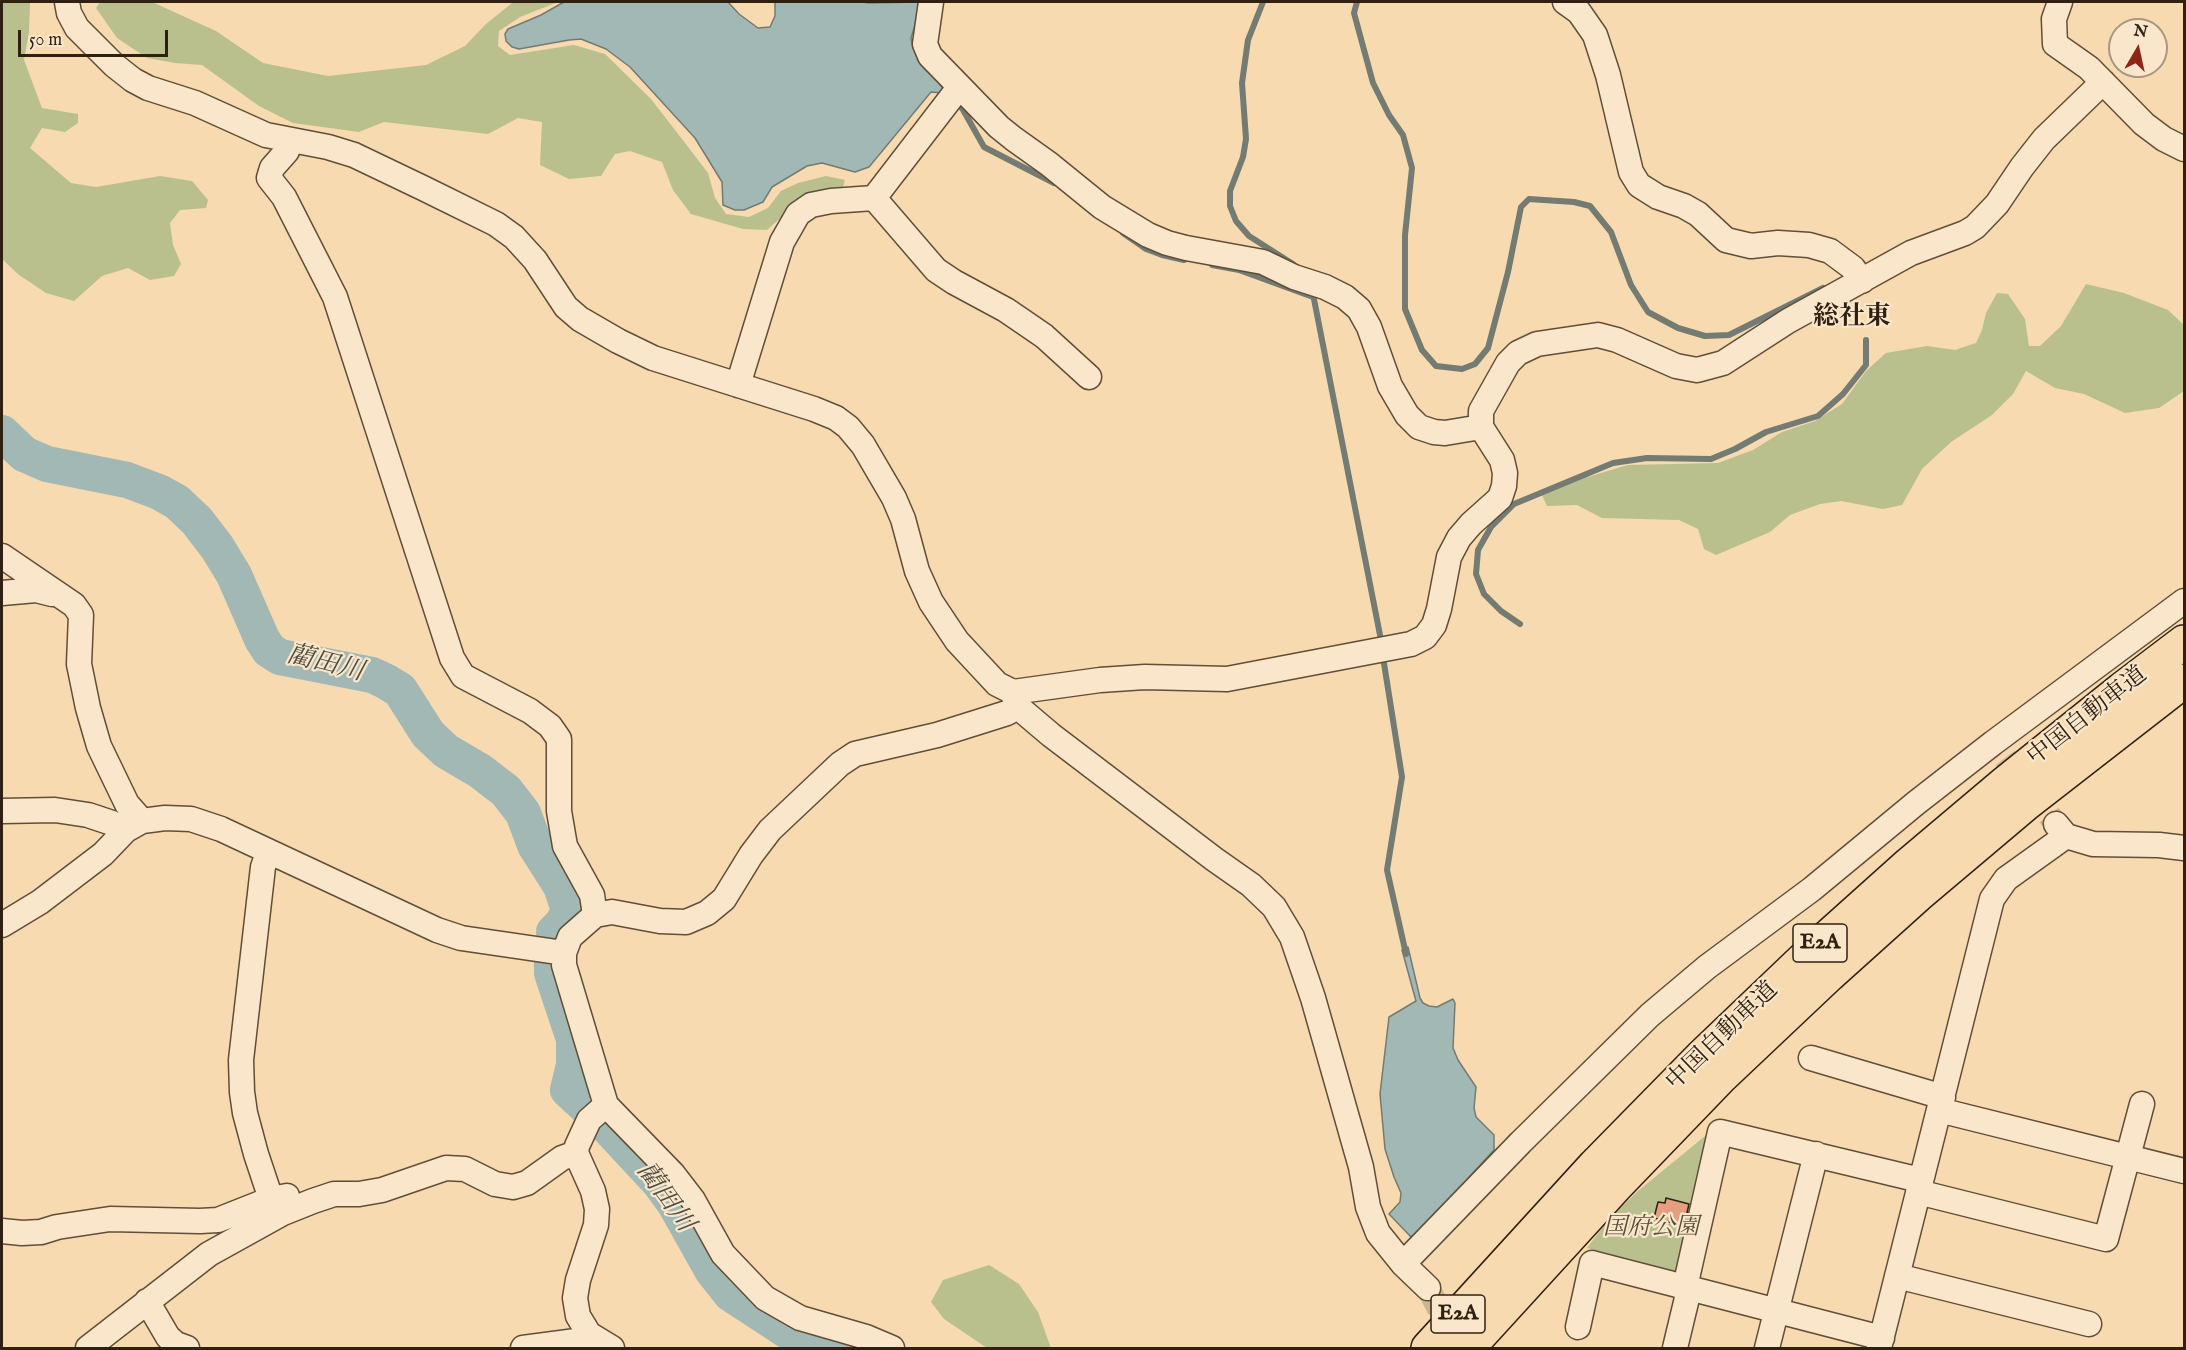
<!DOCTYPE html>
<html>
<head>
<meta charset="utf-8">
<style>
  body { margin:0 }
  #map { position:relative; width:2186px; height:1350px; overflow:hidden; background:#f7daaf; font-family:"IM FELL English",serif }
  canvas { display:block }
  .frame { position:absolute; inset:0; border:3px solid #2f2011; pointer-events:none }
  .north { position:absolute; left:2108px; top:18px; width:60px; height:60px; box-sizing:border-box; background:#fae7cb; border:2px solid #a99781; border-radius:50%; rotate:9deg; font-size:16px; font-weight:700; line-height:24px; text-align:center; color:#2f2011 }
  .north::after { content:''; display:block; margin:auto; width:21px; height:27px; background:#8f2418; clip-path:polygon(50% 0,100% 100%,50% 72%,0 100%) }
  .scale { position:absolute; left:18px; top:30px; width:150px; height:27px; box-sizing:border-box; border:3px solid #2f2011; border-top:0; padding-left:8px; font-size:18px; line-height:21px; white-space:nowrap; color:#2f2011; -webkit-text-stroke:4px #fae7cb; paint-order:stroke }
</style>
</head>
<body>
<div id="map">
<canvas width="2186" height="1350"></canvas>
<div class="frame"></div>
<div class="north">N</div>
<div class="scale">50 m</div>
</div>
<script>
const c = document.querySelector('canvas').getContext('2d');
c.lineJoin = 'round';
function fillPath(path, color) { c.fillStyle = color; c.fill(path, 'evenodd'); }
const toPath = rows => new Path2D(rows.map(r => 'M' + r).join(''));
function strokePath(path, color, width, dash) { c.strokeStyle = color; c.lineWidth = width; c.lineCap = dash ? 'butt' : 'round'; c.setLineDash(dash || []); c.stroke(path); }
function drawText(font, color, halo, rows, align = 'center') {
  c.font = font + ' "IM FELL English","Noto Serif JP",serif'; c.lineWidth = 4.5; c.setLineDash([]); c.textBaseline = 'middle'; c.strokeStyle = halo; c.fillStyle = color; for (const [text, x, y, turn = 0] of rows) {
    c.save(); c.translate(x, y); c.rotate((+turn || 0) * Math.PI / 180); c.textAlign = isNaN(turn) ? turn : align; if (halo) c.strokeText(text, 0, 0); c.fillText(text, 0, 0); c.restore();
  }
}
fillPath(toPath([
  [2,2,30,3,29,32,24,60,42,108,78,114,78,123,65,132,42,128,30,148,71,183,96,187,160,176,192,181,208,200,206,208,180,210,170,223,173,245,181,264,174,276,150,280,128,268,102,276,74,301,46,293,19,275,2,259],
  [100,2,152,2,216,31,263,63,328,76,426,65,465,46,486,24,512,3,558,2,520,17,499,31,498,46,510,55,574,45,605,54,651,99,682,139,708,173,715,198,726,214,749,217,768,208,781,191,798,183,826,176,845,180,843,187,809,196,786,213,767,230,743,229,691,214,673,190,662,162,630,151,615,154,601,176,569,179,540,165,542,122,518,118,488,134,384,122,359,132,293,123,259,106,202,65,175,63,147,58,117,38,96,8],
  [2086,284,2124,293,2168,310,2184,325,2184,391,2159,408,2125,413,2084,394,2055,388,2026,371,2013,394,1992,415,1951,442,1922,469,1902,505,1883,509,1841,501,1820,504,1790,515,1770,532,1716,555,1704,549,1698,529,1679,520,1602,518,1577,505,1547,506,1542,495,1574,481,1628,465,1718,463,1753,450,1782,432,1815,421,1842,404,1866,371,1886,353,1927,346,1955,350,1976,343,1982,330,1986,313,1997,293,2008,294,2025,319,2029,346,2040,346,2061,326],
  [1716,1127,1678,1273,1587,1248,1609,1219,1638,1191],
  [989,1265,1019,1284,1038,1312,1051,1348,987,1348,944,1319,931,1302,943,1280]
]), '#b9c08d');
const water = toPath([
  [564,2,728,2,739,14,758,28,770,27,775,16,775,2,863,2,868,3,919,2,919,13,911,38,913,48,937,77,940,85,945,89,942,93,931,92,869,167,855,172,822,163,807,166,772,187,763,202,744,210,735,210,723,205,722,182,695,138,630,67,606,49,581,39,569,40,519,49,512,47,506,41,505,34,508,29,541,15,564,2],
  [1408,947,1420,998,1423,1003,1429,1006,1437,1007,1453,999,1455,1003,1453,1048,1458,1060,1476,1087,1474,1108,1476,1117,1494,1135,1494,1150,1419,1232,1411,1237,1389,1214,1400,1202,1401,1193,1394,1177,1385,1149,1380,1094,1389,1017,1416,1001,1402,950,1408,947]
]);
fillPath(water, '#a1b8b5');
strokePath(water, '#737b73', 1.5);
strokePath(toPath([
  [1263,2,1248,40,1242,83,1246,139,1243,157,1230,191,1230,206,1236,221,1249,236,1293,264],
  [1357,2,1354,13,1373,83,1389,115,1403,135,1412,168,1405,235,1405,309,1422,350,1436,366,1462,369,1475,364,1488,348,1508,272,1521,207,1529,199,1574,202,1590,206,1611,232,1631,285,1648,312,1678,328,1705,336,1729,335,1823,288],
  [954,102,962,108,984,147,1054,183],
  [1123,233,1146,249,1162,255,1184,260],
  [1212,265,1239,270,1313,297],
  [1312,289,1381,640],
  [1520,624,1501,611,1484,594,1476,574,1478,550,1491,527,1514,504,1613,463,1647,458,1711,459,1735,449,1766,432,1818,416,1843,394,1866,365,1866,340],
  [1383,657,1402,777,1387,870,1406,954]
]), '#737b73', 6);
strokePath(toPath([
  [2,433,24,454,47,464,127,480,159,492,177,502,197,521,217,547,234,575,262,639,269,650,280,657,372,675,385,681,400,690,428,734,446,751,480,771,506,791,523,813,535,845,561,886,569,910,563,923,554,932],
  [552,959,552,973,574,1039,574,1065,568,1090,605,1124,659,1182,675,1204,712,1270,731,1294,789,1332,813,1342,844,1348]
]), '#a1b8b5', 36);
const building = toPath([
  [1666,1198,1689,1204,1684,1226,1654,1218,1658,1202,1665,1203,1666,1198]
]);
fillPath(building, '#e59f7f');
strokePath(building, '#2f2011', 1.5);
strokePath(toPath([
  [2005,758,2056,824],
  [1428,1288,1455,1339]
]), '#cfb58f', 24, [24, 12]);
const minor = toPath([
  [67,2,69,13,77,28,114,65,133,80,148,88,195,103,266,135,328,147,354,155,423,188,496,224,514,237,535,260,566,307,580,319,618,341,653,358,814,409,836,418,848,427,863,445,894,498,903,519,917,571,931,602,957,641,997,684,1013,692,1100,680,1145,677,1227,679,1411,644,1425,637,1434,625,1439,609,1449,557,1459,538,1471,524,1500,498,1504,486,1505,473,1502,460,1481,427,1481,411,1508,363,1518,353,1537,344,1598,335,1617,340,1676,366,1697,370,1723,363,1788,321,1911,253,1965,233,1975,227,1997,204,2022,167,2044,139,2103,82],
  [931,2,925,44,930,56,999,127,1014,139,1049,164,1102,207,1148,235,1167,243,1186,248,1263,262,1294,277,1325,287,1345,297,1359,309,1369,327,1390,386,1407,415,1419,427,1434,432,1445,433,1481,427],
  [1565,2,1579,12,1595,35,1608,75,1631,172,1639,185,1658,197,1684,206,1698,214,1726,240,1751,246,1778,243,1809,245,1830,251,1853,268,1862,281],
  [2060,2,2054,19,2055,44,2089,68,2144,124,2164,139,2184,149],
  [289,141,287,151,272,168,269,178,284,197,335,297,452,658,463,676,530,711,550,726,559,739,559,811,565,846,592,895,595,915],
  [874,198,936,270,954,282,1006,310,1044,336,1089,377],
  [738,385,782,242,798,214,811,205,831,201,874,198,954,94,960,89],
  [2,556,74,605,81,615,79,664,88,708,99,746,127,804,142,821],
  [2,593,36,590,52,594],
  [1013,694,1018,707,1051,735,1214,859,1251,885,1274,907,1292,937,1313,998,1361,1167,1368,1207,1378,1233,1403,1264,1428,1288],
  [2,811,55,810,88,815,112,823,126,830],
  [2056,824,2066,836,2093,844,2159,845,2184,848],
  [268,853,263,867,241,1060,242,1092,245,1113,256,1154,271,1199],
  [2,925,40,902,103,854,126,830,142,821,165,818,191,819,221,829,437,930,461,938,564,953],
  [1811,1058,1943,1097],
  [606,1105,589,1120,577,1146,576,1153,593,1191,597,1209,596,1225,578,1280,575,1298,578,1316,589,1334,612,1348],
  [1939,1110,2184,1171],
  [1918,1192,2106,1239,2142,1104],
  [2,1231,22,1233,41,1232,57,1227,110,1219,200,1221,218,1220,271,1199,287,1196],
  [1403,1264,1521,1142,1650,1015,1707,967,1812,889,1916,803,1993,743,2184,601],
  [1897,1276,2089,1324],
  [147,1301,168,1337,176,1344,187,1348],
  [1578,1327,1592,1263,1882,1338],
  [88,1348,209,1254,283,1213,313,1201,334,1194,359,1194,382,1190,446,1168,465,1169,495,1184,513,1187,527,1183,562,1158,576,1153],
  [523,1348,576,1341,589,1334],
  [892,1348,866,1337,800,1318,765,1298,723,1254,693,1200,673,1174,606,1105,564,965,564,953,570,937,595,915,612,912,660,921,686,922,707,913,724,899,751,855,770,830,840,764,855,754,937,735,1007,713,1018,707],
  [1675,1348,1687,1298,1685,1287,1720,1132,1920,1180],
  [1767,1348,1816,1154],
  [1879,1348,1992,899,2006,879,2066,836]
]);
const motorway = toPath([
  [1428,1348,1595,1165,1701,1057,1812,951,1909,864,2005,783,2122,689,2184,642],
  [1468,1348,1615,1187,1720,1078,1829,975,1918,895,2027,803,2184,681]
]);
strokePath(minor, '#614e38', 27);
strokePath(motorway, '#2f2011', 36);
strokePath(minor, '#fae7cb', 24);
strokePath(motorway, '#f7daaf', 33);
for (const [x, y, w] of [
  [1820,943,54],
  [1458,1314,54]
]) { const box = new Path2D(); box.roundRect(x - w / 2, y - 19, w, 38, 4.5); c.fillStyle = '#fae7cb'; c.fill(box); strokePath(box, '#2f2011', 1.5); }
drawText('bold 22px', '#2f2011', null, [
  ["E2A",1820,943],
  ["E2A",1458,1314]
]);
drawText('24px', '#2f2011', '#fae7cb', [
  ["中国自動車道",2088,717,-38],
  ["中国自動車道",1723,1037,-44]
]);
drawText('italic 24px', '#585036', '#fae7cb', [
  ["国府公園",1651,1229]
]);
drawText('bold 26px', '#2f2011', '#fae7cb', [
  ["総社東",1852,319]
]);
drawText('italic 26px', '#514e42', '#fae7cb', [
  ["藺田川",325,665,14],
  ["藺田川",664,1198,54]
]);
</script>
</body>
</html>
